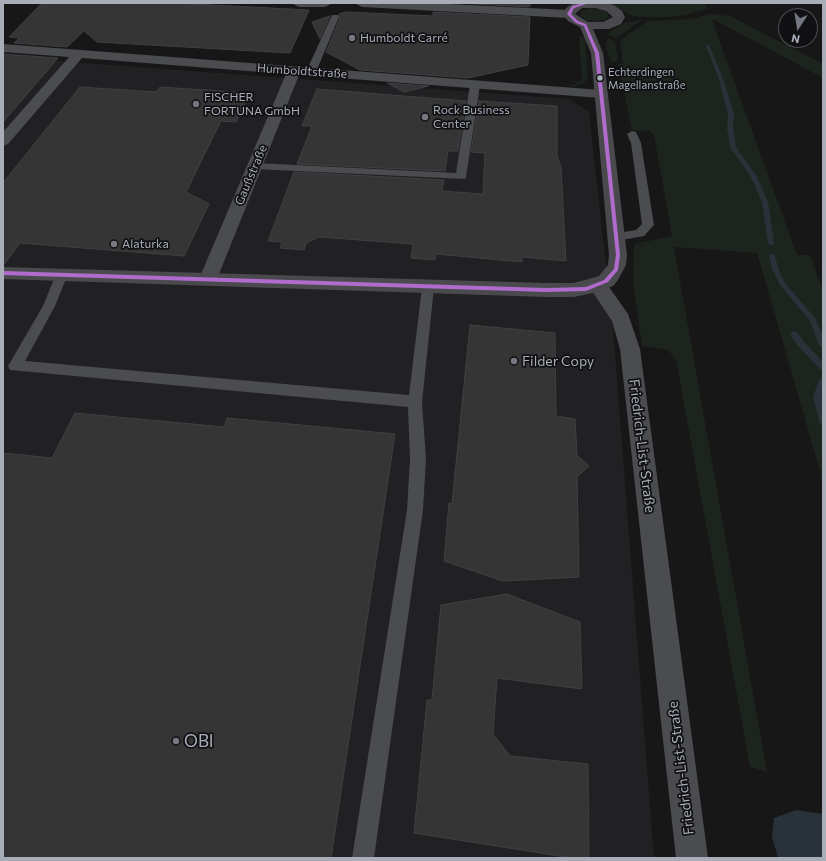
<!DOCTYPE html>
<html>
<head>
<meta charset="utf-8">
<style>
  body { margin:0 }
  #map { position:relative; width:826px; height:861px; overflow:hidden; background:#171717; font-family:Commissioner,sans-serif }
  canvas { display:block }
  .frame { position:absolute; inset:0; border:4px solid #a8adb8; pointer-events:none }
  .north { position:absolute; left:778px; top:8px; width:40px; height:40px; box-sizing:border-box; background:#111113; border:1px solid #4d4f55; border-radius:50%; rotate:192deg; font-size:11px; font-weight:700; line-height:16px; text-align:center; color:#a8adb8 }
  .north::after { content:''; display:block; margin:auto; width:14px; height:18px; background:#757880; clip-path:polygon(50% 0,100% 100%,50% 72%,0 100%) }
</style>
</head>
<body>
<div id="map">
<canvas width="826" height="861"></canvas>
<div class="frame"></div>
<div class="north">N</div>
</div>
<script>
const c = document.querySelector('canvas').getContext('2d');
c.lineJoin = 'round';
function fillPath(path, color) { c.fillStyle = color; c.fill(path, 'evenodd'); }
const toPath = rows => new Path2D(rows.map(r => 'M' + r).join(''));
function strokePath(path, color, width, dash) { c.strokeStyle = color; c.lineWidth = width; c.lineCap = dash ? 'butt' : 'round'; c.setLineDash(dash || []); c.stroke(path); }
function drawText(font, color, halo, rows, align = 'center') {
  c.font = font + ' Commissioner,sans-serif'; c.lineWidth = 3.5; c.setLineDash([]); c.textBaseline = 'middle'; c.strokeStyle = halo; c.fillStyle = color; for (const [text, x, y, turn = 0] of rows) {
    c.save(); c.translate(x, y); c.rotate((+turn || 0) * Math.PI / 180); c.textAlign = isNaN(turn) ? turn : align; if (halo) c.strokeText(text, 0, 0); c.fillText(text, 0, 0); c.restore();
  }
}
fillPath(toPath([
  [3,57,569,99,589,112,613,328,654,858,3,858]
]), '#212123');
fillPath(toPath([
  [610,3,704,3,707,7,707,9,684,15,670,17,641,17,630,15],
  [592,8,605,11,608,15,608,17,604,20,595,22,586,20,580,16,581,11],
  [709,14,730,16,823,64,823,78,715,20,712,20,797,255,810,255,823,291,823,481,757,253,674,247,767,772,750,767,676,360,668,350,642,346,633,282,634,244,672,236,654,135,650,131,632,130,618,64,623,64,620,40,648,21,691,19],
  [642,20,616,38,608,35,609,32,625,23],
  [579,36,585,37,588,78,585,82,573,87,567,84,573,85,582,80],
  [607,38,615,42,618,61,611,62,606,47]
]), '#1d241e');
fillPath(toPath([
  [796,810,823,814,823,858,778,858,772,836,774,818]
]), '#2a3239');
fillPath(toPath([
  [705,44,709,45,722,76,734,114,733,128,736,147,757,177,768,202,774,243,773,245,769,245,768,243,762,202,751,177,730,147,727,128,728,114,718,76,705,44],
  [770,254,774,254,775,256,779,271,786,284,815,318,823,336,823,348,819,345,810,321,780,285,773,271,769,256,770,254],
  [794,331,797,332,804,342,823,362,823,370,820,369,798,346,790,334,794,331],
  [823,377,823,391,821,397,823,405,823,424,820,423,819,421,813,397,819,380,823,377]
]), '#2a3239');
const building = toPath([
  [42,3,174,3,309,10,290,53,97,42,84,31,67,47,14,43,19,38,9,37,42,3],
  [458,3,530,3,530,7,458,3],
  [346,12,433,16,433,12,530,17,528,65,468,78,360,70,326,52,340,18,339,14,346,12],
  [330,16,320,39,312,22,330,16],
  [3,54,58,58,3,122,3,54],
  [387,83,429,86,404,92,387,83],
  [80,87,156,92,160,87,250,93,236,122,221,121,186,192,209,204,184,256,20,243,3,266,3,183,80,87],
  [317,89,466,101,458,151,448,151,445,171,297,164,312,126,302,126,317,89],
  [479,101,557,106,557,156,561,167,566,261,522,257,522,262,436,254,435,260,411,258,413,244,319,237,306,243,304,250,280,248,282,242,268,241,294,172,444,180,442,191,483,194,485,153,471,152,479,101],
  [470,325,555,333,556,416,575,419,577,455,589,466,577,477,579,577,503,581,444,561,449,503,452,504,470,325],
  [75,413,224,427,227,418,395,434,331,858,3,858,3,453,52,458,75,413],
  [507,594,580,622,582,689,497,678,493,734,510,756,588,764,589,858,572,858,414,833,427,700,432,700,441,605,507,594]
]);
fillPath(building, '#353536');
strokePath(building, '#3f4043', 1);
fillPath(toPath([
  [332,15,338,15,339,17,316,72,311,75,308,74,306,72,332,15],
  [475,82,480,85,466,177,465,179,255,169,250,166,255,163,456,173,470,85,475,82],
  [632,131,636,132,641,143,654,225,644,236,616,241,612,240,610,237,612,234,636,230,642,224,631,143,627,134,632,131],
  [62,270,66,271,68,274,55,306,25,361,409,395,422,287,424,284,428,282,432,284,434,287,422,402,426,459,423,510,374,858,352,858,407,510,410,459,408,407,10,370,8,366,43,306,56,274,58,271,62,270]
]), '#4b4c50');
fillPath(toPath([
  [293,3,331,3,329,5,325,7,299,7,295,5,293,3],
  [356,3,428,3,569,10,573,11,575,14,573,17,569,18,362,7,358,5,356,3],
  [3,44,601,90,606,91,608,94,606,97,601,98,299,75,217,279,214,284,208,285,202,284,199,279,286,74,82,58,8,144,3,146,3,132,69,57,3,52,3,44],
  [597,278,604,280,628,314,640,349,708,858,676,858,620,349,612,321,588,285,590,280,597,278]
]), '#4b4c50');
fillPath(toPath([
  [574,3,605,3,614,5,622,11,625,17,621,24,609,29,593,29,603,53,627,255,626,265,618,280,613,286,597,292,574,297,546,297,3,279,3,267,546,283,574,283,599,276,608,265,609,255,591,53,580,27,568,21,563,14,566,8,574,3],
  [582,8,595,8,606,11,613,17,603,22,588,22,575,14,582,8]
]), '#4a4a4e');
fillPath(toPath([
  [584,3,589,3,574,8,571,14,578,21,586,24,599,53,620,255,618,270,608,282,586,291,546,292,3,275,3,271,546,288,586,287,604,280,614,269,616,255,595,53,584,26,576,23,567,14,572,6,584,3]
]), '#b06ccc');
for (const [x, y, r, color] of [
  [352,38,4,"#757880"],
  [600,78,3.5,"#a8adb8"],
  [196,104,4,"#757880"],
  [425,117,4,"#757880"],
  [114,244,4,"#757880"],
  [514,361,4,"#757880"],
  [176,741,4,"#757880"]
]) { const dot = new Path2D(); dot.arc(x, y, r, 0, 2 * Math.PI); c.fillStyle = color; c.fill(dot); strokePath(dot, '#111113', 1.5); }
drawText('11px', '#a8adb8', '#111113', [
  ["Echterdingen",608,72],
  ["Magellanstraße",608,85]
], 'left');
drawText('12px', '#a8adb8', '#111113', [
  ["Humboldt Carré",360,38],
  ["FISCHER",204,97],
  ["FORTUNA GmbH",204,111],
  ["Rock Business",433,110],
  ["Center",433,124],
  ["Alaturka",122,244]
], 'left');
drawText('12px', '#a8adb8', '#111113', [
  ["Humboldtstraße",302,71,4],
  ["Gaußstraße",251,175,-67]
]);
drawText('14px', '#a8adb8', '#111113', [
  ["Filder Copy",522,361]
], 'left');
drawText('14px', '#a8adb8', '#111113', [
  ["Friedrich-List-Straße",642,446,83],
  ["Friedrich-List-Straße",681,768,-97]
]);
drawText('17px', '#a8adb8', '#111113', [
  ["OBI",184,741]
], 'left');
</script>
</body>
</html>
